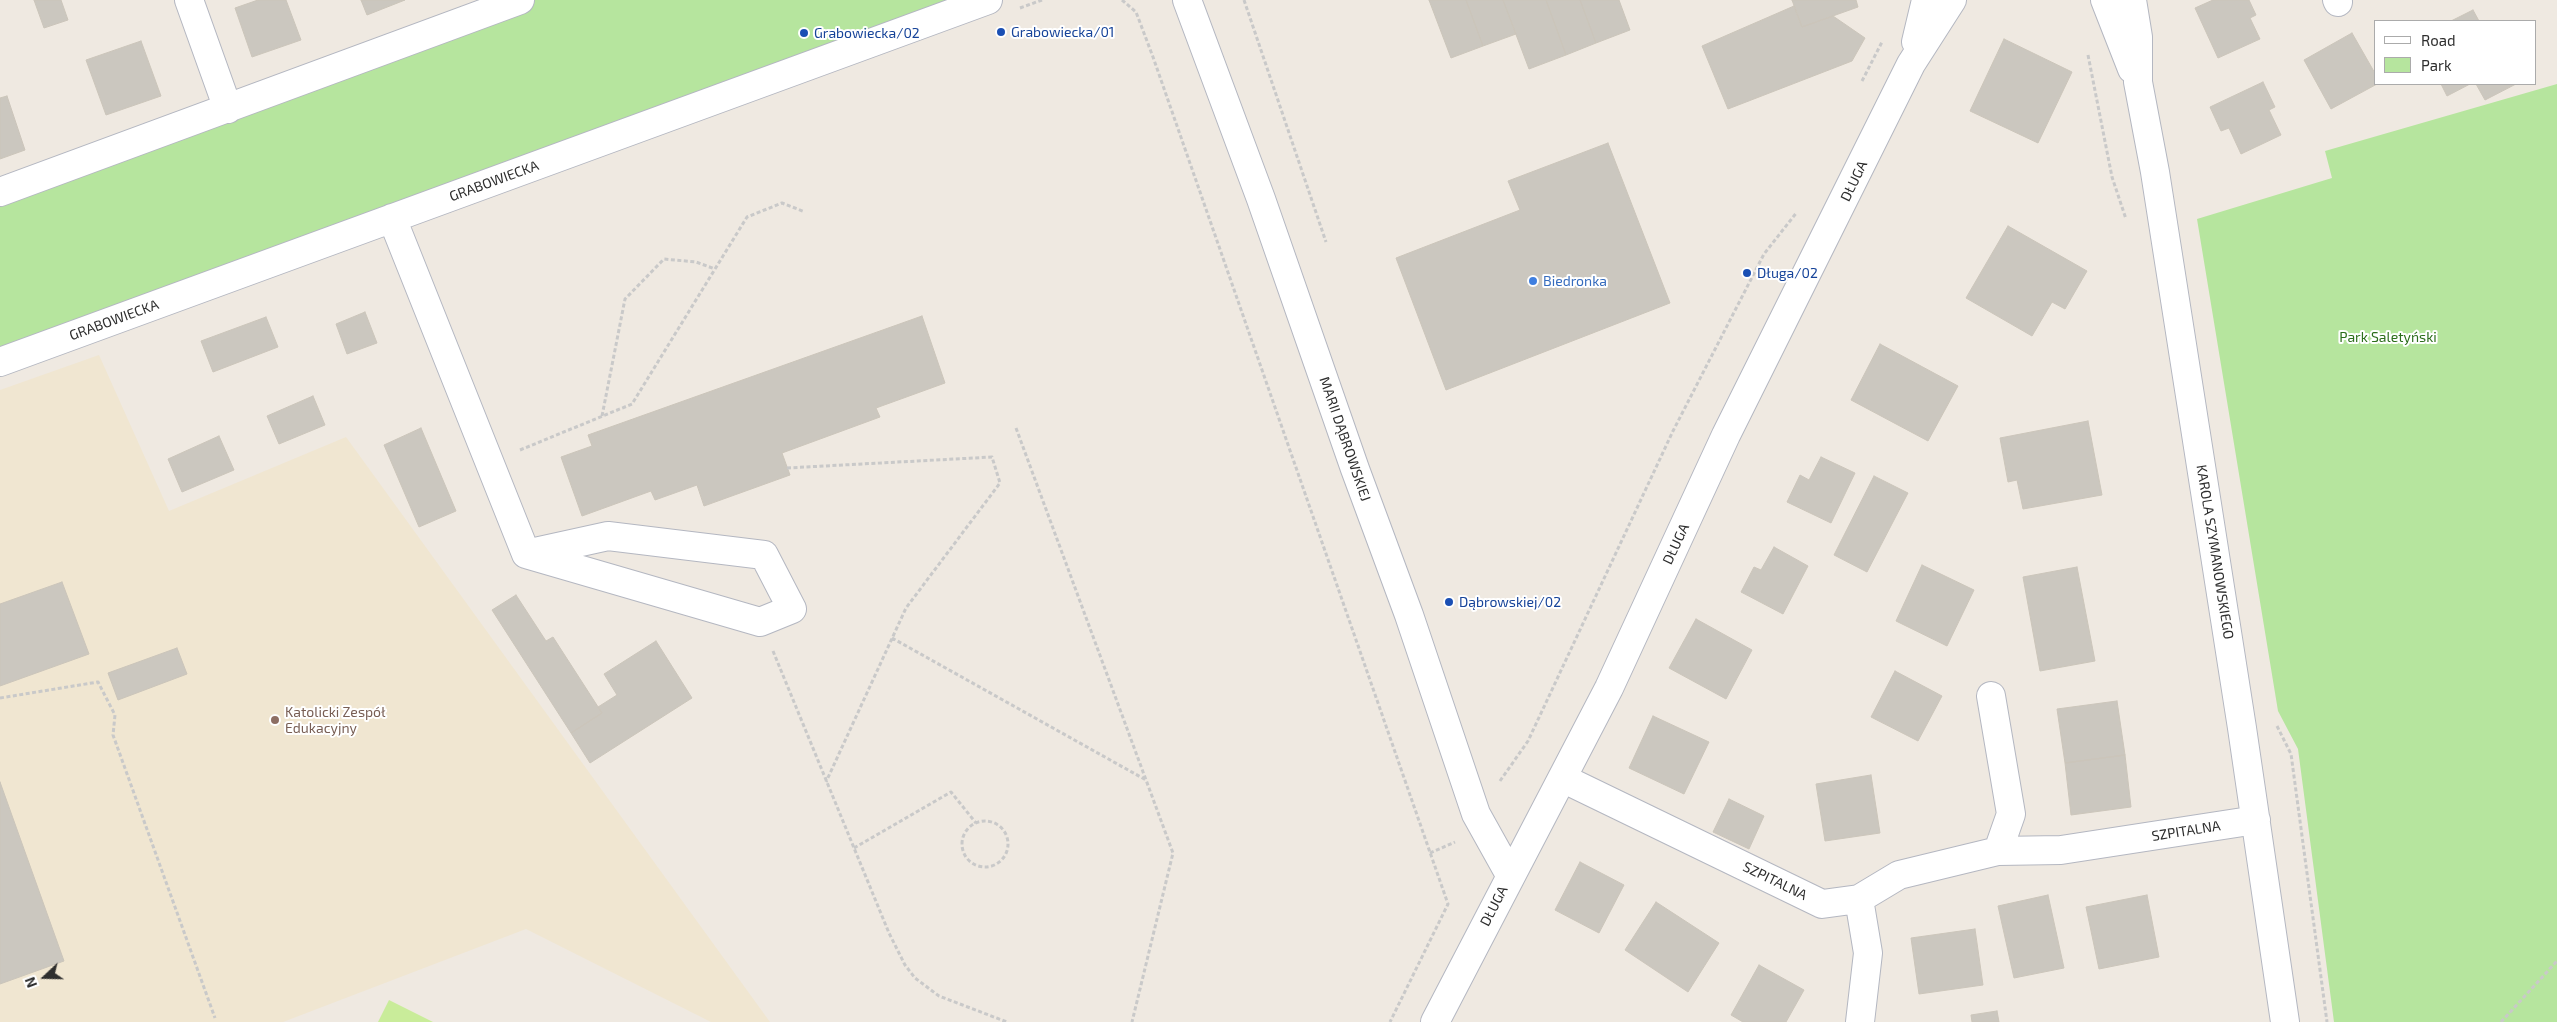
<!DOCTYPE html>
<html>
<head>
<meta charset="utf-8">
<style>
  body { margin:0 }
  #map { position:relative; width:2557px; height:1022px; overflow:hidden; background:#efe9e1; font-family:"Exo 2",sans-serif }
  canvas { display:block }
  .legend { position:absolute; left:2374px; top:20px; width:162px; height:65px; box-sizing:border-box; background:#fff; border:1px solid #ababab; margin:0; padding:6px 9px; list-style:none; font-size:15px; color:#2e2e2e }
  .legend li { display:flex; align-items:center; gap:10px; height:25px }
  .legend b { width:25px; border:1px solid #ababab }
  .north { position:absolute; left:20px; top:952px; width:50px; height:50px; -webkit-text-stroke:4px #fff; paint-order:stroke; rotate:249deg; font-size:14px; font-weight:700; line-height:20px; text-align:center; color:#2e2e2e }
  .north::after { content:''; display:block; margin:auto; width:18px; height:22px; background:#2e2e2e; clip-path:polygon(50% 0,100% 100%,50% 72%,0 100%) }
</style>
</head>
<body>
<div id="map">
<canvas width="2557" height="1022"></canvas>
<ul class="legend">
<li><b style="height:6px;background:#fff"></b>Road</li>
<li><b style="height:14px;background:#b6e59e"></b>Park</li>
</ul>
<div class="north">N</div>
</div>
<script>
const c = document.querySelector('canvas').getContext('2d');
c.lineJoin = 'round';
function fillPath(path, color) { c.fillStyle = color; c.fill(path, 'evenodd'); }
const toPath = rows => new Path2D(rows.map(r => 'M' + r).join(''));
function strokePath(path, color, width, dash) { c.strokeStyle = color; c.lineWidth = width; c.lineCap = dash ? 'butt' : 'round'; c.setLineDash(dash || []); c.stroke(path); }
function drawText(font, color, halo, rows, align = 'center') {
  c.font = font + ' "Exo 2",sans-serif'; c.lineWidth = 4; c.setLineDash([]); c.textBaseline = 'middle'; c.strokeStyle = halo; c.fillStyle = color; for (const [text, x, y, turn = 0] of rows) {
    c.save(); c.translate(x, y); c.rotate((+turn || 0) * Math.PI / 180); c.textAlign = isNaN(turn) ? turn : align; if (halo) c.strokeText(text, 0, 0); c.fillText(text, 0, 0); c.restore();
  }
}
fillPath(toPath([
  [99,355,169,511,346,437,770,1022,711,1022,526,929,283,1022,0,1022,0,390]
]), '#f0e6d1');
fillPath(toPath([
  [520,0,988,0,0,362,0,192],
  [2557,84,2557,1022,2334,1022,2298,749,2278,711,2197,219,2332,178,2325,151]
]), '#b6e59e');
fillPath(toPath([
  [389,1000,433,1022,378,1022]
]), '#c9ec9a');
const building = toPath([
  [34,0,61,0,68,20,44,28,34,0],
  [258,0,286,0,301,40,252,57,235,8,258,0],
  [361,0,405,0,367,15,361,0],
  [1429,0,1466,0,1483,46,1451,58,1429,0],
  [1466,0,1503,0,1516,34,1483,46,1466,0],
  [1503,0,1546,0,1566,55,1529,69,1503,0],
  [1546,0,1580,0,1596,43,1566,55,1546,0],
  [1580,0,1619,0,1630,30,1596,43,1580,0],
  [1792,0,1856,0,1858,7,1802,27,1792,0],
  [2213,0,2249,0,2256,15,2250,18,2260,39,2218,58,2195,8,2213,0],
  [1794,6,1802,27,1833,16,1865,38,1852,61,1728,109,1702,46,1794,6],
  [2473,10,2479,21,2451,21,2473,10],
  [2352,33,2376,75,2377,84,2331,109,2304,60,2352,33],
  [2004,39,2072,72,2038,143,1970,111,2004,39],
  [141,41,161,96,106,115,86,60,141,41],
  [2263,82,2275,107,2269,110,2281,135,2241,154,2229,128,2221,131,2210,107,2263,82],
  [2441,84,2470,84,2447,96,2441,84],
  [2476,84,2516,84,2485,100,2476,84],
  [7,96,25,150,0,159,0,98,7,96],
  [1608,143,1670,303,1446,390,1396,258,1520,210,1508,181,1608,143],
  [2008,226,2087,271,2065,309,2052,302,2032,336,1966,298,2008,226],
  [365,312,377,343,347,354,336,324,365,312],
  [922,316,945,383,876,408,880,417,782,453,790,475,704,506,697,485,655,500,651,491,582,516,561,457,592,446,588,435,922,316],
  [266,317,278,347,213,372,201,341,266,317],
  [1880,344,1958,386,1928,441,1851,400,1880,344],
  [313,396,325,425,279,444,267,416,313,396],
  [2088,421,2102,495,2023,509,2017,480,2008,482,2000,438,2088,421],
  [421,428,456,511,419,527,384,445,421,428],
  [219,436,234,470,182,492,168,459,219,436],
  [1821,457,1855,473,1831,523,1787,502,1800,475,1809,480,1821,457],
  [1874,476,1908,493,1867,572,1834,555,1874,476],
  [1774,547,1808,566,1783,614,1741,592,1754,567,1761,570,1774,547],
  [1922,565,1974,590,1947,646,1896,621,1922,565],
  [2077,567,2095,661,2040,671,2023,577,2077,567],
  [62,582,89,654,0,686,0,604,62,582],
  [516,595,546,641,553,637,602,713,571,733,492,610,516,595],
  [1696,619,1752,650,1726,699,1669,668,1696,619],
  [656,641,692,698,590,763,571,733,602,713,598,707,617,695,604,674,656,641],
  [177,648,187,674,118,700,108,673,177,648],
  [1895,671,1942,696,1918,741,1871,717,1895,671],
  [2117,701,2125,755,2065,763,2057,709,2117,701],
  [1653,716,1709,742,1684,794,1629,768,1653,716],
  [2125,755,2131,807,2071,815,2065,763,2125,755],
  [1871,775,1880,833,1825,841,1816,784,1871,775],
  [0,782,64,961,0,984,0,782],
  [1729,799,1764,816,1749,849,1713,832,1729,799],
  [1580,862,1624,885,1599,933,1555,910,1580,862],
  [2048,895,2064,968,2014,978,1998,906,2048,895],
  [2147,895,2159,957,2099,969,2086,907,2147,895],
  [1656,902,1719,943,1688,992,1625,950,1656,902],
  [1975,929,1983,985,1919,994,1911,938,1975,929],
  [1759,965,1804,990,1786,1022,1743,1022,1731,1015,1759,965],
  [1997,1011,1999,1022,1972,1022,1971,1015,1997,1011]
]);
fillPath(building, '#cbc7bf');
strokePath(building, '#cbc5ba', 1);
const minor = toPath([
  [189,0,228,109],
  [1187,0,1261,199,1355,469,1409,615,1476,814,1510,875],
  [2105,0,2132,69],
  [2132,0,2138,37,2138,82,2155,172,2242,728,2285,1022],
  [2337,0,2338,2],
  [1916,42,1926,0],
  [0,192,520,0],
  [392,218,526,554,760,622,792,609,764,555,608,536,526,554],
  [0,362,988,0],
  [1991,696,2011,814,1998,851],
  [1562,778,1822,904,1859,899,1899,875,1998,851,2061,850,2256,820],
  [1859,899,1868,953,1860,1022],
  [1435,1022,1609,688,1726,435,1911,64,1952,0]
]);
strokePath(minor, '#b4b7c1', 30);
strokePath(toPath([
  [1122,0,1136,12,1153,57,1448,904,1390,1022],
  [1244,0,1326,242],
  [1020,8,1042,0],
  [2088,55,2112,177,2126,219],
  [1862,81,1882,42],
  [602,416,625,299,664,259,696,262,715,269],
  [1016,428,1173,853,1132,1022],
  [520,450,632,404,747,217,782,203,805,212],
  [787,468,992,457,1000,483,906,608,826,782],
  [892,638,1146,780],
  [773,651,889,933,905,965,915,978,939,996,1007,1022],
  [0,698,98,682,115,715,113,735,215,1018],
  [2277,726,2291,754,2327,1022],
  [1500,781,1528,741,1673,431,1764,254,1797,212],
  '962 844a23 23 0 1 1 46 0a23 23 0 1 1-46 0Z',
  [854,848,951,792,976,823],
  [1430,853,1455,842],
  [2501,1022,2557,961]
]), '#c9c9c9', 3, [4, 2.5]);
strokePath(minor, '#fff', 28);
for (const [x, y, r, color] of [
  [1001,32,5,"#1a4fb4"],
  [804,33,5,"#1a4fb4"],
  [1747,273,5,"#1a4fb4"],
  [1533,281,5,"#3f7fe0"],
  [1449,602,5,"#1a4fb4"],
  [275,720,5,"#8d6e63"]
]) { const dot = new Path2D(); dot.arc(x, y, r, 0, 2 * Math.PI); c.fillStyle = color; c.fill(dot); strokePath(dot, '#fff', 2); }
drawText('14px', '#164399', '#fff', [
  ["Grabowiecka/01",1011,32],
  ["Grabowiecka/02",814,33],
  ["Długa/02",1757,273],
  ["Dąbrowskiej/02",1459,602]
], 'left');
drawText('14px', '#2e2e2e', '#fff', [
  ["GRABOWIECKA",494,181,-20],
  ["DŁUGA",1854,181,-64],
  ["GRABOWIECKA",114,320,-20],
  ["MARII DĄBROWSKIEJ",1345,439,71],
  ["DŁUGA",1676,544,-65],
  ["KAROLA SZYMANOWSKIEGO",2215,552,81],
  ["SZPITALNA",2186,831,-9],
  ["SZPITALNA",1775,881,26],
  ["DŁUGA",1494,906,-63]
]);
drawText('14px', '#366cbe', '#fff', [
  ["Biedronka",1543,281]
], 'left');
drawText('14px', '#2c6e1b', '#fff', [
  ["Park Saletyński",2388,337]
]);
drawText('14px', '#785e54', '#fff', [
  ["Katolicki Zespół",285,712],
  ["Edukacyjny",285,728]
], 'left');
</script>
</body>
</html>
